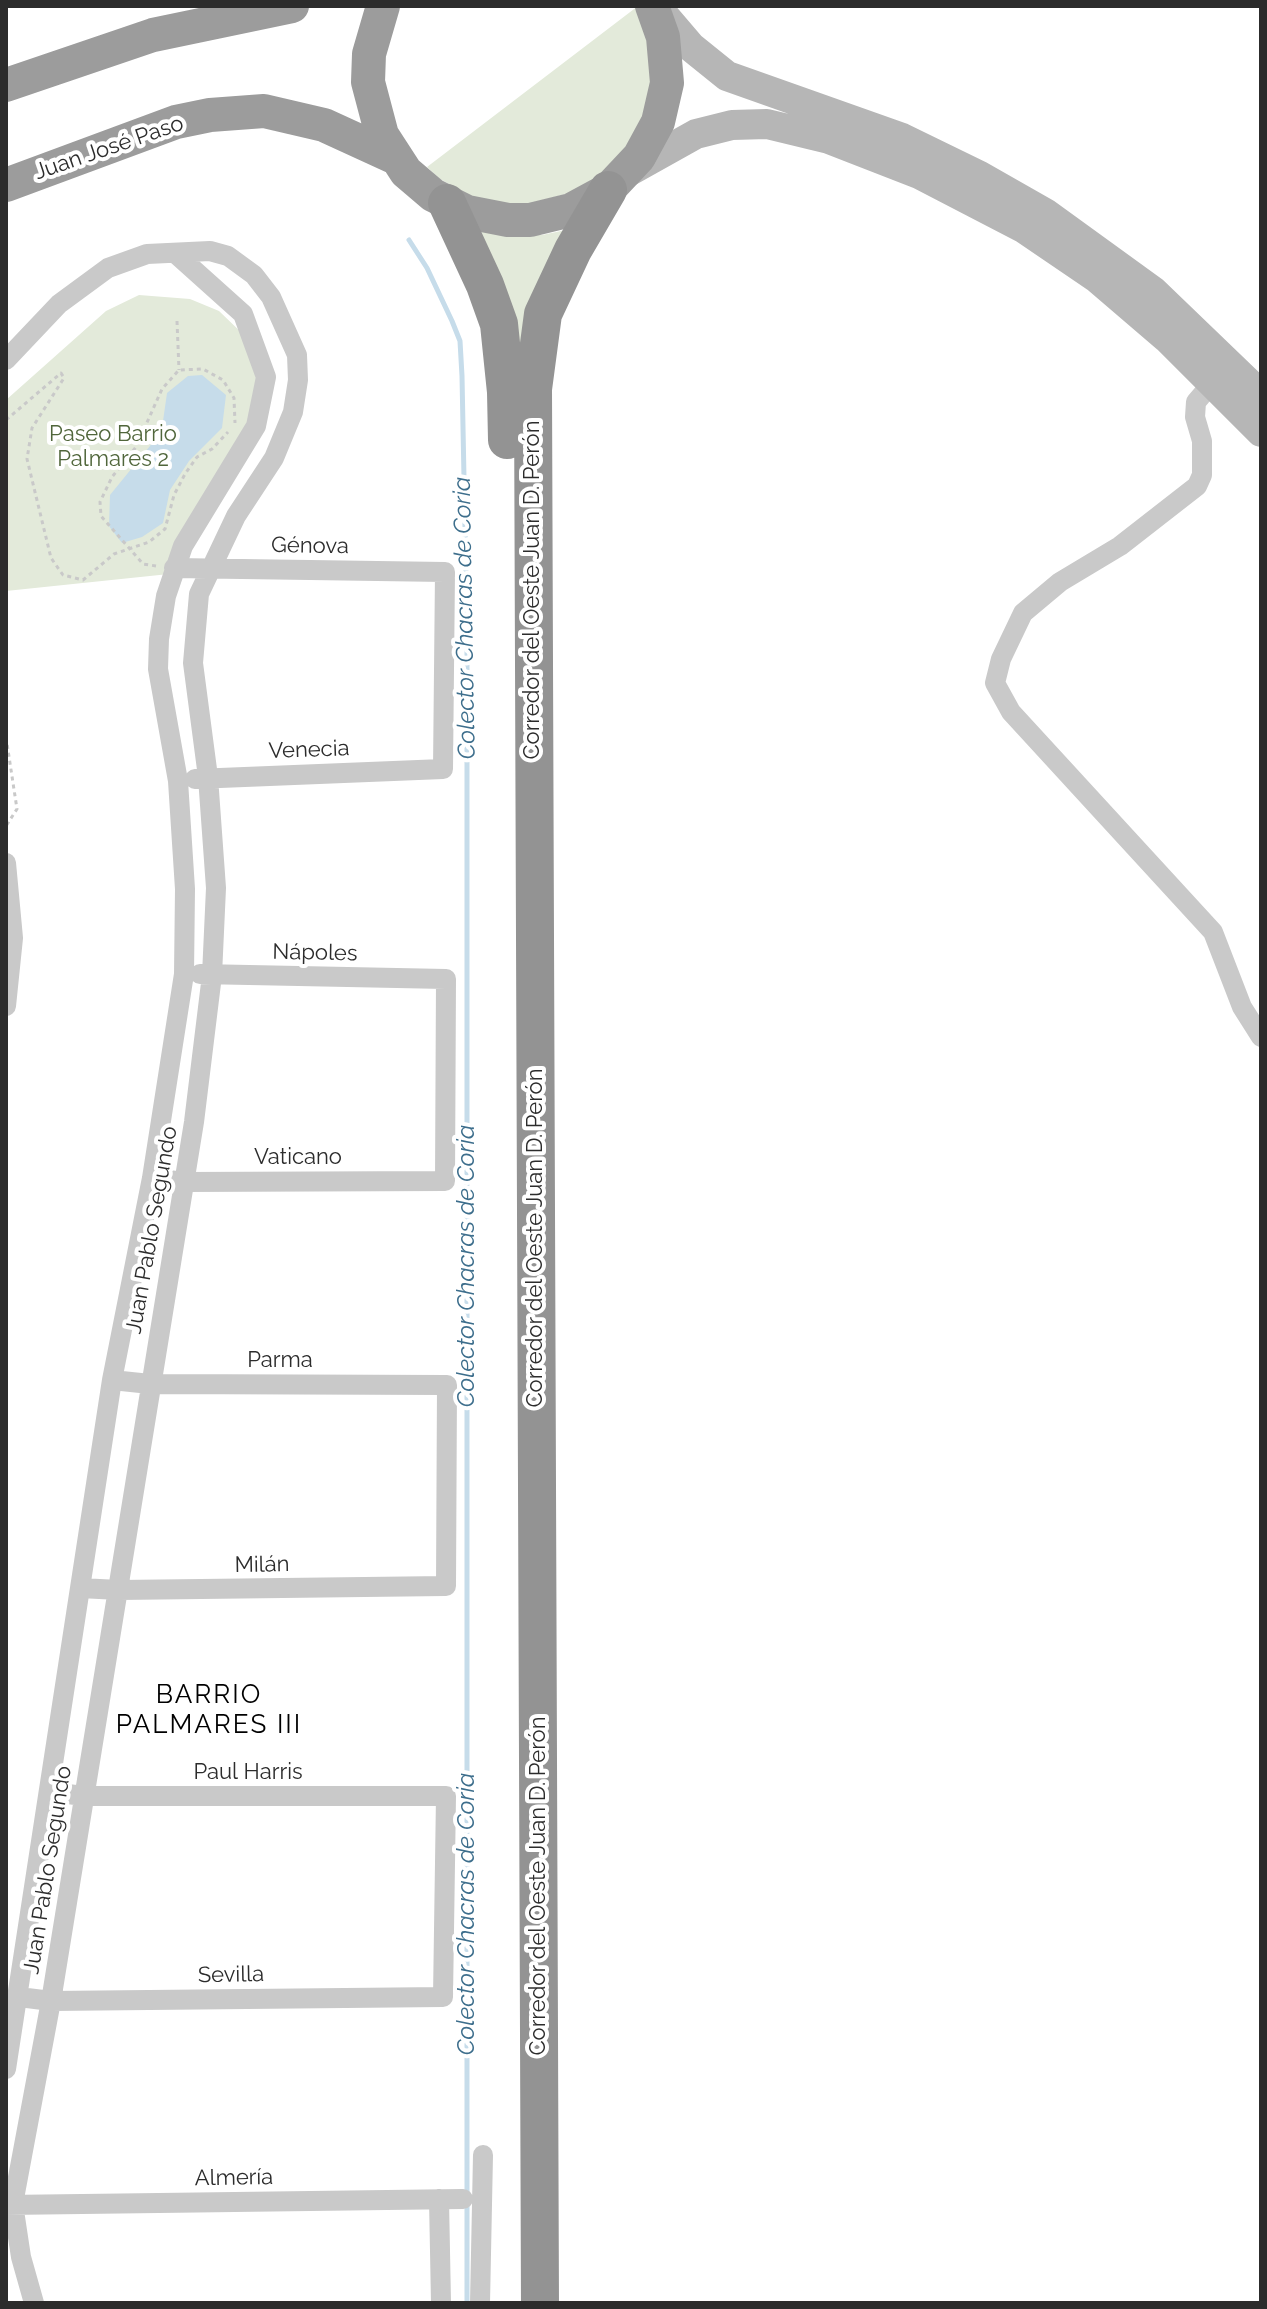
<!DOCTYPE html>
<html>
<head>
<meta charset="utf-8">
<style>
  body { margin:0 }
  #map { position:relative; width:1267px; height:2309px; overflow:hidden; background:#fff; font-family:Raleway,sans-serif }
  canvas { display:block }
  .frame { position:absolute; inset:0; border:8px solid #2c2c2c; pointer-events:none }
</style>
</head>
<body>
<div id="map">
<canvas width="1267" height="2309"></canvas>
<div class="frame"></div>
</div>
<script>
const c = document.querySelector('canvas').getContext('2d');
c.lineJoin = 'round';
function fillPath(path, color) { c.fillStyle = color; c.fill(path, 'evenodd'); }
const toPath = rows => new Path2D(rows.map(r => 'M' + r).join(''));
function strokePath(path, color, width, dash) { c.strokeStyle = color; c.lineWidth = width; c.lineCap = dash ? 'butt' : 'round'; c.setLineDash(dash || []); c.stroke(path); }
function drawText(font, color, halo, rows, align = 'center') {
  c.font = font + ' Raleway,sans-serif'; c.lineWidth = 8; c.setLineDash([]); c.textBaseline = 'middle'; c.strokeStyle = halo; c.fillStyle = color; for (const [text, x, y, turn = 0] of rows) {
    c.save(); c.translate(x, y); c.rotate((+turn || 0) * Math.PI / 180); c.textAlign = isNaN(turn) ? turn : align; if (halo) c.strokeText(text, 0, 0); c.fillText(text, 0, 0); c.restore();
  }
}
fillPath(toPath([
  [638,6,656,77,635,143,585,189,519,206,473,197,440,179,427,167],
  [467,226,517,235,542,235,575,228,524,396],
  [139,295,190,299,219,311,245,336,260,373,258,417,169,574,6,591,6,400,106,311]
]), '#e3eada');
fillPath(toPath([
  [202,375,226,395,222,428,189,461,170,490,163,523,142,537,122,543,109,526,110,495,150,446,163,421,167,393,188,376]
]), '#c6dcea');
strokePath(toPath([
  [409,240,427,268,452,321,460,341,462,376,467,631,467,2303]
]), '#c6dcea', 5);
strokePath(toPath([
  [177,321,179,370],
  [6,420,61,373,64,378,32,428,27,459,51,558,63,575,83,580,114,554,149,542,165,529,174,495,185,474,197,457,212,449,228,432],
  [156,566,143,564,101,516,100,502,112,477,136,447,162,389,179,370,203,369,223,380,234,398,235,423],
  [6,737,17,809,6,826]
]), '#c9c9c9', 3, [4, 4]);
strokePath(toPath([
  [6,360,59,304,108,268,147,254,210,251,228,256,254,275,271,297,297,355,298,380,293,412,274,458,236,516,199,594,193,663,208,777,216,888,212,975,194,1122,51,2001,13,2204,21,2257,34,2303],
  [1213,382,1196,402,1195,417,1202,441,1202,475,1197,486,1120,546,1060,582,1023,613,1001,659,995,683,1011,712,1213,932,1242,1007,1261,1037],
  [174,568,445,572,443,769,195,779],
  [6,863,13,938,6,1006],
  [152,1178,184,1182,445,1181,446,979,200,974],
  [80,1588,119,1590,446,1586,447,1385,150,1384,112,1380],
  [19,1997,51,2001,443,1997,446,1796,84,1796,51,1792],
  [6,2069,112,1380,152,1178,184,974,185,889,178,781,158,669,159,639,166,596,183,546,256,426,266,377,243,314,175,253],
  [439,2199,441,2303],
  [6,2205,463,2199],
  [480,2303,483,2155]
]), '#c9c9c9', 20);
strokePath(toPath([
  [656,6,691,47,727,76,902,138,980,176,1045,213,1154,292,1261,395],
  [628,172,696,134,732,125,767,124,829,139,919,174,1025,229,1097,278,1167,338,1261,432]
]), '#b6b6b6', 30);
strokePath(toPath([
  [383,6,369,54,368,82,382,135,406,172,433,195,467,212,508,220,530,220,571,210,608,190,639,157,658,122,667,83,663,37,652,6],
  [6,85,153,35,292,6],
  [6,185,176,122,210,115,264,111,324,125,396,158]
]), '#9c9c9c', 34);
strokePath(toPath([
  [447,203,485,285,499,324,506,392,507,440],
  [540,2303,533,389,543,314,573,250,608,190]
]), '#939393', 38);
drawText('22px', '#2c2c2c', '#fff', [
  ["Juan José Paso",109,148,-19],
  ["Génova",310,546,1],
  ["Corredor del Oeste Juan D. Perón",532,590,-90],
  ["Venecia",309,750,-2],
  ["Nápoles",315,953,1],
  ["Vaticano",298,1157],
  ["Juan Pablo Segundo",152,1230,-80],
  ["Corredor del Oeste Juan D. Perón",535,1238,-90],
  ["Parma",280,1360],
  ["Milán",262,1565,-1],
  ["Paul Harris",248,1772],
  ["Juan Pablo Segundo",48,1870,-81],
  ["Corredor del Oeste Juan D. Perón",538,1886,-90],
  ["Sevilla",231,1975,-1],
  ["Almería",234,2178,-1]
]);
drawText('22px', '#50663b', '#fff', [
  ["Paseo Barrio",113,434],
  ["Palmares 2",113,459]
]);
drawText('italic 24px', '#3d6e8c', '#fff', [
  ["Colector Chacras de Coria",465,618,-91],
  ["Colector Chacras de Coria",467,1266,-90],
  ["Colector Chacras de Coria",467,1914,-90]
]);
c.letterSpacing = '2px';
drawText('26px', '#000', '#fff', [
  ["BARRIO",209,1695],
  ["PALMARES III",209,1725]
]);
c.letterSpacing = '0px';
</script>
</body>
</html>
